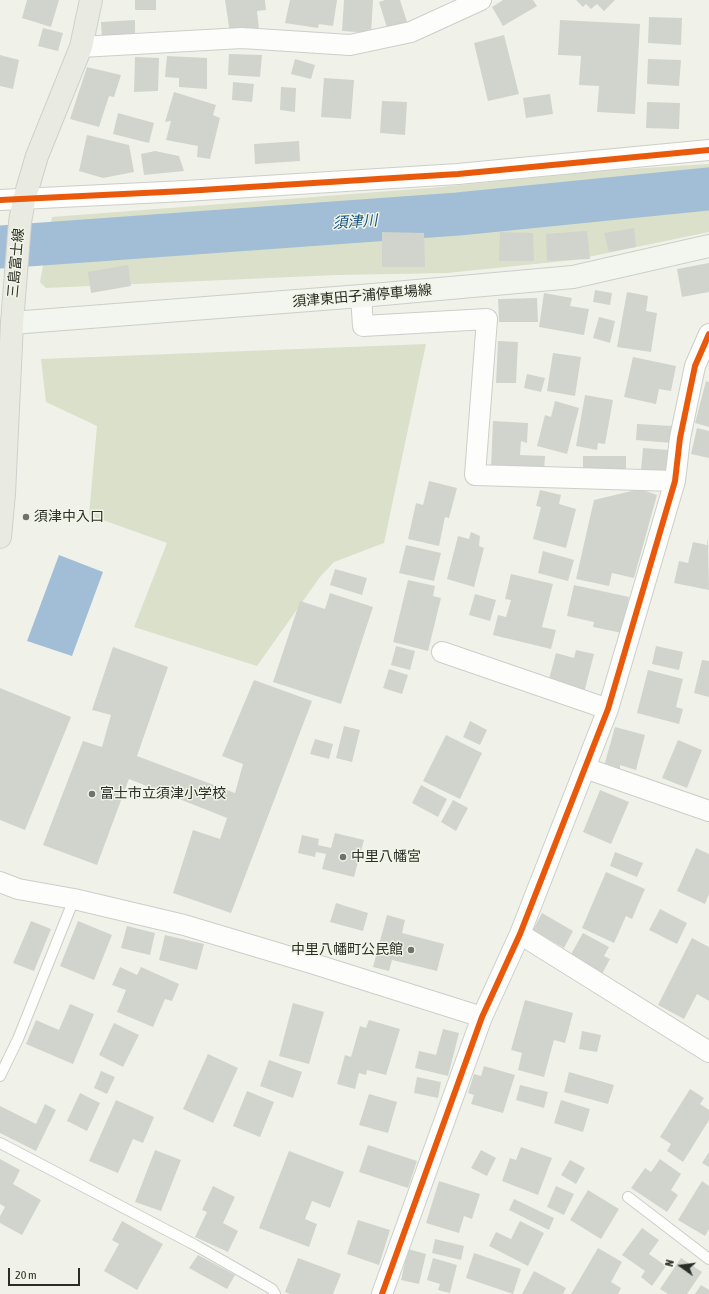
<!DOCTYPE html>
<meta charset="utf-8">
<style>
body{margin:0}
#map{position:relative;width:709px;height:1294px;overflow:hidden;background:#f0f2ea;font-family:"Asap Condensed",sans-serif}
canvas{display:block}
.north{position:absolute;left:661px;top:1246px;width:40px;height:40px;-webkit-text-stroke:3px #f1f5e7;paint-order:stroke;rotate:284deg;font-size:11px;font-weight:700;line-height:16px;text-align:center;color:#2a2c26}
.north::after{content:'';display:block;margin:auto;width:14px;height:18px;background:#2a2c26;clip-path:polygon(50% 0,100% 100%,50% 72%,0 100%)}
.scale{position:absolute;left:8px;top:1268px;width:72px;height:18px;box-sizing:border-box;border:2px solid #2a2c26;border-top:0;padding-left:5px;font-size:12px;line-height:14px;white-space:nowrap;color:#2a2c26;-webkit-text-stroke:3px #f1f5e7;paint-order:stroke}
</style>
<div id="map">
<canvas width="709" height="1294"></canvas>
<div class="north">N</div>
<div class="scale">20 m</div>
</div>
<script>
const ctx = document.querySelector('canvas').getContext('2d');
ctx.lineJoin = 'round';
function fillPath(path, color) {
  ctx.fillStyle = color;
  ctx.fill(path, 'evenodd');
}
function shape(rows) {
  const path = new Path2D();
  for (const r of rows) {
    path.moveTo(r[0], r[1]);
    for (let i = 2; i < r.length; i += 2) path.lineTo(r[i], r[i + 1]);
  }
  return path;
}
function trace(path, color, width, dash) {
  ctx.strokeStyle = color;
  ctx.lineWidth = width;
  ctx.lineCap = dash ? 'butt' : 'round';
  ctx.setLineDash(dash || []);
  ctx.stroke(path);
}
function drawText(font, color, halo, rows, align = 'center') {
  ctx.font = font + ' "Asap Condensed","Noto Sans JP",sans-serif';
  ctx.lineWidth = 3;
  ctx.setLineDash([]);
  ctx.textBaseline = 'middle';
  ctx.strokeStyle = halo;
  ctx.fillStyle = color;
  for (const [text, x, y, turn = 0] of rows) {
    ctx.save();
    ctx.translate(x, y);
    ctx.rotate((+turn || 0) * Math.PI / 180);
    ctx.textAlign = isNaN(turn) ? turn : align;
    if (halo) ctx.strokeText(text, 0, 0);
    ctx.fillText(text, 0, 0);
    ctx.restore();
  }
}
fillPath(shape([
 [709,164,709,232,574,260,447,273,336,275,46,288,40,282,52,217,430,188,612,170],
 [426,344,384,543,334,562,320,577,257,666,134,627,167,543,89,515,97,426,46,402,41,359]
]), '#dae0c9');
fillPath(shape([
 [59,555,103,572,72,656,27,641]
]), '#a2bed6');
trace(shape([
 [0,247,458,214,709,189]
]), '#a2bed6', 43);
fillPath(shape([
 [27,0,59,0,51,27,22,18],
 [135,0,156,0,156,10,135,10],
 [225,0,265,0,266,10,257,11,259,29,230,33],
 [290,0,337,0,333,26,319,24,318,28,285,23],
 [344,0,373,0,371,33,342,31],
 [385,0,400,0,408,25,388,31,379,2],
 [503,0,533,0,537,6,503,26,492,7],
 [576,0,615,0,604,11,597,4,591,9,586,4,583,7],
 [649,17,682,18,681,45,648,43],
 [135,20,135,36,102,38,101,22],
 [560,20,640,24,635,114,597,112,599,86,579,85,581,56,558,55],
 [43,28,63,33,58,51,38,46],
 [504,35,519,94,488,101,474,43],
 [229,54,262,55,260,77,228,75],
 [0,55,19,60,13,89,0,86],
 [167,56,207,58,207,89,179,87,179,78,165,77],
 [135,57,159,58,158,91,134,92],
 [295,59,315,65,311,79,291,74],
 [648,59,681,60,679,86,647,84],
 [87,67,121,75,114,97,109,96,99,127,70,119],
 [324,78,354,80,351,119,321,117],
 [233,82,254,84,252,102,232,100],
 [281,87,296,88,295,112,280,110],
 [174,92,216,105,213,115,220,118,210,159,197,157,198,146,166,140,171,121,165,122],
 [550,94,553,114,526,118,523,98],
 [382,101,407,102,405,135,380,133],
 [647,102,680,103,679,129,646,128],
 [118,113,154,123,149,143,113,134],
 [87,135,129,145,134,172,103,178,79,171],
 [299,141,300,161,255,164,254,144],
 [155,151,179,156,184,171,144,175,141,154],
 [634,228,636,247,609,252,604,233],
 [587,231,590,259,547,261,546,234],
 [382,232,424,233,425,267,382,267],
 [500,232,533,233,534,261,499,261],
 [709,263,709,292,682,297,677,269],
 [128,265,131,286,91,293,88,272],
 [595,290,612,293,610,305,593,302],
 [627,292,648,296,646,311,657,313,651,352,617,347],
 [544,293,572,298,570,306,589,309,584,335,539,327],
 [537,298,538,322,499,322,498,299],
 [599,317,615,321,610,343,593,338],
 [498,341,518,342,516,383,496,383],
 [553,353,581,357,575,396,547,391],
 [633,357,676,366,671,391,659,389,656,404,624,397],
 [527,374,545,378,541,392,524,388],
 [706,381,709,382,709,427,695,423],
 [585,395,613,400,605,444,598,443,597,450,576,446],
 [555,401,579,408,567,454,537,446,545,415,551,417],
 [493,421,528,423,527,443,521,441,520,455,545,456,544,471,491,468],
 [637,424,673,426,672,443,636,440],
 [697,428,709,431,709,458,691,454],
 [643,448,669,450,667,473,641,470],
 [583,456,626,456,626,470,583,470],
 [429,481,457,488,449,518,445,517,439,546,408,539,416,503,423,505],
 [640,489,657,495,634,578,612,573,609,586,576,579,594,500],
 [540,490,561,495,559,504,576,509,566,548,533,539,541,507,536,506],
 [471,532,480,536,479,546,484,548,474,587,447,579,458,536,469,539],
 [708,537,709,590,674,583,679,561,688,563,693,542,707,545],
 [406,545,441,553,434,581,399,573],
 [543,551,574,560,568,581,538,573],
 [335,569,367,578,362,595,330,585],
 [511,574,553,584,542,627,556,630,551,649,493,635,498,615,506,617,511,600,505,599],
 [408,580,435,586,433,596,441,598,428,651,393,642],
 [574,585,629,597,622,633,593,627,594,622,567,616],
 [330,593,373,607,341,704,273,682,300,601,325,609],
 [475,594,496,600,490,621,469,615],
 [396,646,415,651,410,670,391,665],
 [656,646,683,652,679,670,652,664],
 [113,647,168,667,137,756,235,793,243,764,222,756,254,680,312,701,231,913,173,893,193,830,220,839,227,818,129,779,97,865,43,845,83,741,102,747,111,715,92,710],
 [576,650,594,654,584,693,548,683,556,653,574,658],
 [702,660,709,661,709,697,694,693],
 [389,669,408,675,402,694,383,688],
 [648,670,683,679,676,707,683,709,679,724,637,713],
 [0,688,71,717,25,830,0,820],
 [470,721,487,730,480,745,463,737],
 [344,726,360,730,352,762,336,758],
 [615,727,645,735,636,770,620,765,620,770,604,766],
 [446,735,482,753,460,799,423,781],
 [315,739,333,744,329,759,310,754],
 [678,740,702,750,687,788,662,778],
 [421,785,447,799,438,817,412,803],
 [600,790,629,802,611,844,583,832],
 [453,800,468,808,456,831,441,822],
 [335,833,364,840,354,877,322,869,326,854,316,852,315,857,298,853,302,835,319,839,318,845,331,848],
 [696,848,709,854,709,894,705,904,677,891],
 [615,852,643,863,637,877,610,866],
 [606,872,645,889,632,919,626,916,614,943,582,928],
 [336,903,368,913,363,931,330,922],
 [660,909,687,923,677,944,649,930],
 [542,913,573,931,564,948,533,930],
 [387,915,405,920,402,933,444,944,437,971,392,960,389,971,373,967],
 [31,921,51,929,34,971,13,963],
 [78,921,112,935,94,980,60,966],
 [127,926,155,933,150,955,121,948],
 [583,933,609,947,604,956,610,959,602,974,570,956],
 [165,935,204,944,197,970,159,960],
 [692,938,709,947,709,1001,697,994,684,1019,658,1005],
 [120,967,137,975,141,967,179,984,172,1001,165,999,153,1027,117,1012,126,990,112,985],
 [525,1000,573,1013,565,1043,554,1040,544,1077,518,1070,522,1053,511,1050],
 [293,1003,324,1012,309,1064,279,1056],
 [70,1004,94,1014,73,1064,26,1044,36,1020,59,1030],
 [369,1020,400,1029,386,1075,367,1070,366,1075,359,1073,355,1089,337,1084,345,1055,351,1057,360,1026,366,1028],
 [114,1023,139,1035,123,1067,99,1055],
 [443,1029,459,1033,448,1076,415,1068,419,1051,436,1055],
 [582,1031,601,1035,597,1052,579,1049],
 [208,1054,238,1068,213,1123,183,1109],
 [269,1060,302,1072,293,1098,260,1086],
 [484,1066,515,1075,503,1113,471,1104,474,1095,468,1093,474,1074,481,1076],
 [101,1071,115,1077,107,1094,94,1088],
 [569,1072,614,1085,608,1104,564,1092],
 [417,1077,441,1082,438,1098,414,1093],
 [520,1085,548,1092,544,1108,516,1100],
 [690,1089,704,1098,700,1104,709,1110,709,1120,683,1162,667,1151,671,1144,660,1137],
 [247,1091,274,1102,260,1137,233,1126],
 [80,1093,100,1103,87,1131,67,1121],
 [369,1094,397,1102,388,1133,359,1125],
 [116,1100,154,1117,143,1143,133,1139,118,1173,89,1161],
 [561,1100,590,1109,583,1132,554,1123],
 [45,1104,56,1110,36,1151,0,1133,0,1106,36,1124],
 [368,1145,417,1161,408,1188,359,1172],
 [521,1147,552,1158,538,1195,502,1181,510,1158,516,1160],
 [155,1150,181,1160,161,1211,135,1202],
 [481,1150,496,1158,487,1176,471,1168],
 [289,1151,344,1172,330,1208,312,1201,305,1219,317,1224,309,1247,259,1228],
 [709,1152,709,1167,702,1163],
 [0,1159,20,1170,13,1184,41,1200,22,1235,0,1223,0,1216,5,1207,0,1204],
 [660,1159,681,1174,671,1190,678,1195,667,1212,631,1188,645,1168,651,1172],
 [570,1160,585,1168,576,1184,561,1175],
 [439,1181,480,1194,472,1219,464,1216,459,1233,426,1223],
 [702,1181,709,1186,709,1229,705,1236,678,1220],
 [213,1186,235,1197,223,1223,238,1231,228,1252,195,1237,207,1212,202,1210],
 [556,1186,574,1194,564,1215,547,1207],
 [588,1190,619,1209,601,1239,570,1220],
 [514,1199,554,1218,549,1230,509,1210],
 [358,1220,390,1230,379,1265,347,1254],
 [122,1221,163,1244,137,1290,104,1271,119,1244,112,1240],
 [520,1221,544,1233,528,1266,489,1246,496,1232,511,1239],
 [642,1228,659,1240,649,1254,666,1266,652,1286,641,1277,645,1271,622,1255],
 [435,1239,464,1246,461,1260,432,1253],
 [598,1248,622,1262,611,1282,621,1288,618,1294,571,1294],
 [408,1249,426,1254,419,1284,401,1280],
 [474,1253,521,1269,513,1294,466,1278],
 [198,1255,235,1275,227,1289,189,1268],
 [298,1258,341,1274,333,1294,290,1294,285,1292],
 [433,1258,457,1265,450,1293,438,1290,440,1284,427,1280],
 [681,1258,702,1272,687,1294,668,1294,660,1289],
 [534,1271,566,1288,563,1294,522,1294],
 [701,1285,709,1290,709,1294,695,1294]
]), '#d1d3cd');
const service = shape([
 [0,1076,18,1039,74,899],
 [0,1143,195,1245,272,1289,275,1294],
 [628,1197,709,1259]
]);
const minor = shape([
 [81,47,242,38,350,45,411,32,481,0],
 [0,200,185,191,458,174,709,150],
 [361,296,363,326,487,319,475,475,675,481],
 [442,652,608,709],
 [585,768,709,811],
 [0,882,18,889,74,899,184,925,311,963,482,1017],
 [520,934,709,1052],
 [382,1294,482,1017,520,934,608,709,675,481,680,438,695,366,709,334]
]);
const secondary = shape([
 [12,323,361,296,573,277,709,246]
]);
const primary = shape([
 [0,537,4,494,12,323,20,222,24,200,37,156,81,47,91,0]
]);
trace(service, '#cccec8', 12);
trace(minor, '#cccec8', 22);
trace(secondary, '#cccec8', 24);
trace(primary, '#cfd0cc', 24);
trace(service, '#fdfdfc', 10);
trace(minor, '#fdfdfc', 20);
trace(secondary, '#f3f5ef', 22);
trace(primary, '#e9ebe2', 22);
trace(shape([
 [0,200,185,191,458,174,709,150],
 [382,1294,482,1017,520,934,608,709,675,481,680,438,695,366,709,334]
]), '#e8590c', 6);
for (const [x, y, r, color] of [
 [26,517,4,"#6f716b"],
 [92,794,4,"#6f716b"],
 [343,857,4,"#6f716b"],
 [411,950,4,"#6f716b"]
]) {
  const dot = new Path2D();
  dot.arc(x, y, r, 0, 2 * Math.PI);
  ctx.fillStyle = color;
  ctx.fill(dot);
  trace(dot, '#f1f5e7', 1.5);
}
drawText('14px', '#2a2c26', '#f1f5e7', [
 ["三島富士線",16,263,-85],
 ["須津東田子浦停車場線",362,296,-5]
]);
drawText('14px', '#2a2c26', '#f1f5e7', [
 ["須津中入口",34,517],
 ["富士市立須津小学校",100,794],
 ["中里八幡宮",351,857],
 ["中里八幡町公民館",403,950,"right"]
], 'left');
drawText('italic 15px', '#155282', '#f1f5e7', [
 ["須津川",355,222,-4]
]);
</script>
